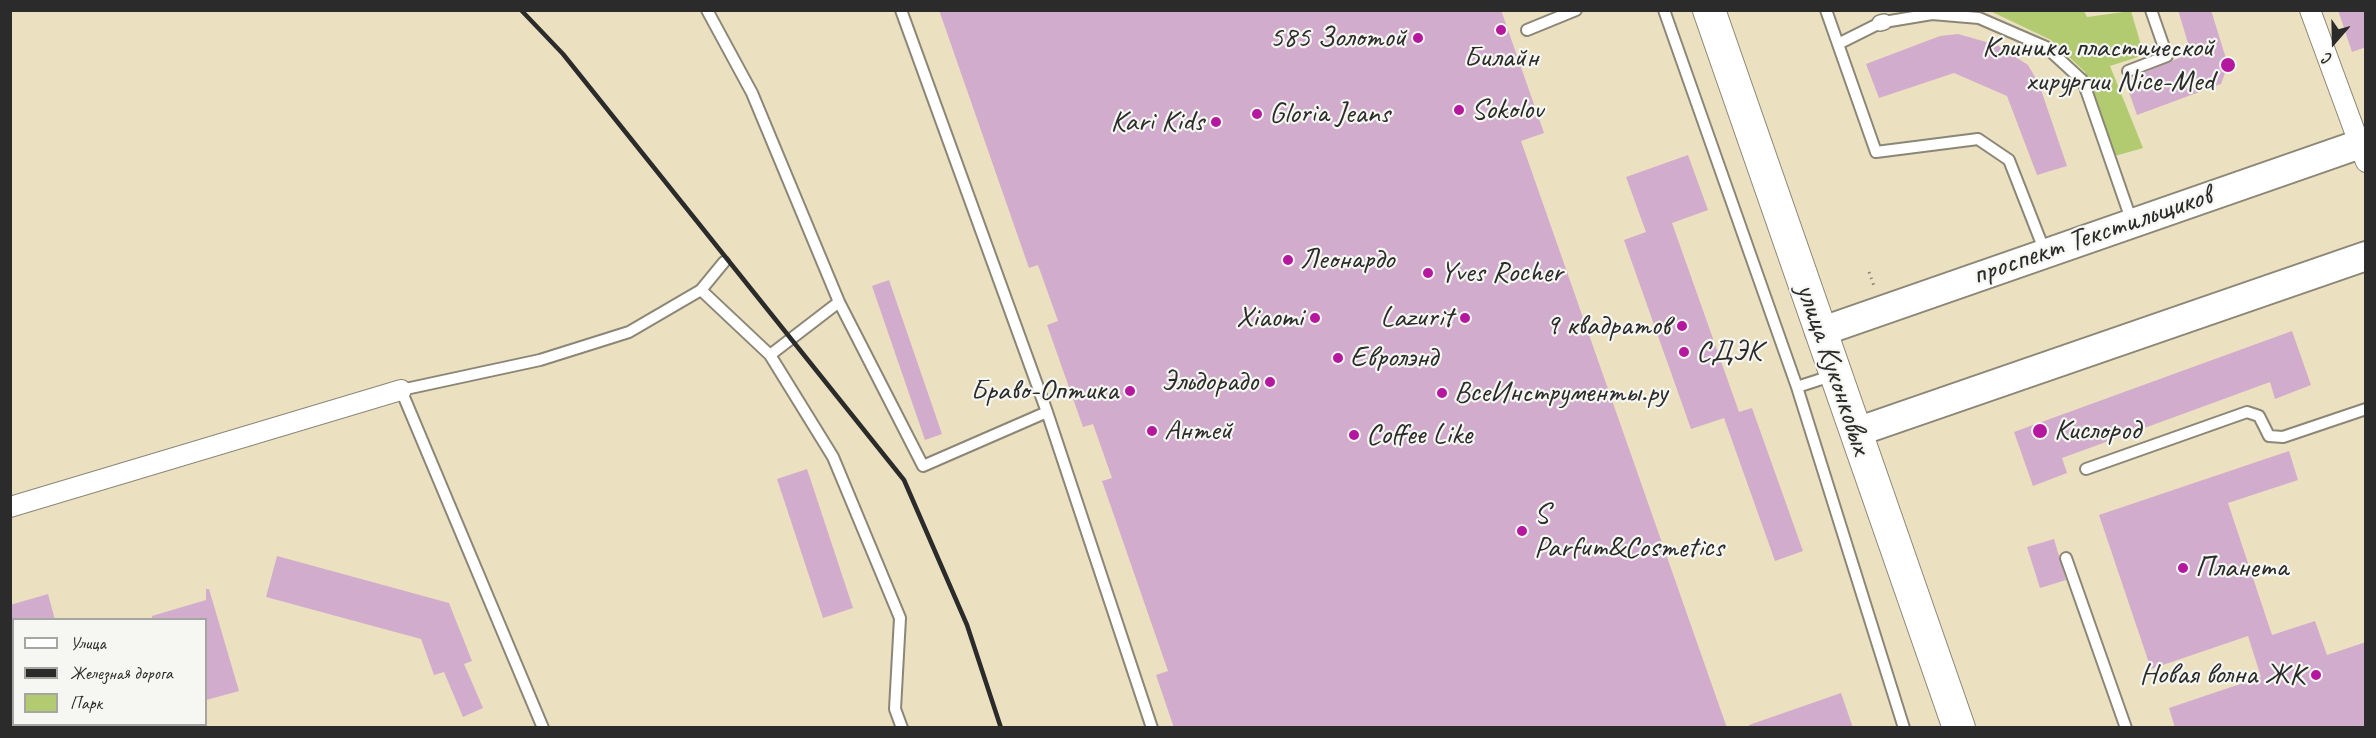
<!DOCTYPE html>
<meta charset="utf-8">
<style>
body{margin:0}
#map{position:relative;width:2376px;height:738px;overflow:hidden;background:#ebe1c0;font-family:Caveat,sans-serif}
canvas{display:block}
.frame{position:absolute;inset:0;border:12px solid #2b2b2b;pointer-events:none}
.legend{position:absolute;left:12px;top:618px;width:195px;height:108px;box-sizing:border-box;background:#f6f6f2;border:2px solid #a5a5a2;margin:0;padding:8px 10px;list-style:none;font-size:18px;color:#2b2b2b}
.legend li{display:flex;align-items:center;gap:12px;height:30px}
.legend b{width:30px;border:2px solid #a5a5a2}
.north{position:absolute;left:2304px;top:12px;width:60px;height:60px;-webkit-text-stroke:4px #f6f6f2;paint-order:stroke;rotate:200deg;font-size:16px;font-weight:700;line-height:24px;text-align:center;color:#2b2b2b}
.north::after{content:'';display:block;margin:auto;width:21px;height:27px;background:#2b2b2b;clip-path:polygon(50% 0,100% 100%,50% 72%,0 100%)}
</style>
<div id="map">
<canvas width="2376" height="738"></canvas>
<div class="frame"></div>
<ul class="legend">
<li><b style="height:8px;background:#fff"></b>Улица</li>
<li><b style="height:8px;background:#2b2b2b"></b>Железная дорога</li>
<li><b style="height:16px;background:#b2cb70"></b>Парк</li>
</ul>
<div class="north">С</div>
</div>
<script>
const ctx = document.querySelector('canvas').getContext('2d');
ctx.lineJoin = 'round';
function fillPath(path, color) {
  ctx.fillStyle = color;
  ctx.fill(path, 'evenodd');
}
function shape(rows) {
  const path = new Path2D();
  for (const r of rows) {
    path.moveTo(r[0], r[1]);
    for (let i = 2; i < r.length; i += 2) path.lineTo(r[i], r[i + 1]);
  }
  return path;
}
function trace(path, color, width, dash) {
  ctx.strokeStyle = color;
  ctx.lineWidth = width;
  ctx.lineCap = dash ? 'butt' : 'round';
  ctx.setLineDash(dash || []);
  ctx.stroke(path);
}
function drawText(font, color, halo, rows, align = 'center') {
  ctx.font = font + ' Caveat,sans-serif';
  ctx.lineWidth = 4.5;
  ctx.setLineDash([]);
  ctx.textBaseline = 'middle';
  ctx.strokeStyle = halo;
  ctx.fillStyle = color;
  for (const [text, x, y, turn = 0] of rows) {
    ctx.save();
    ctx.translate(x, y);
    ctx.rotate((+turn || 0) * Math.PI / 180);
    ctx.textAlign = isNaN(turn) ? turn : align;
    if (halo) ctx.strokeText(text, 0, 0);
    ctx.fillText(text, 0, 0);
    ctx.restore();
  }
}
fillPath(shape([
 [1990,11,2084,11,2087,17,2131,11,2144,55,2110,66,2143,148,2115,156,2085,72,2051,40]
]), '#b2cb70');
fillPath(shape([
 [939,10,1501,10,1544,133,1521,141,1727,728,1174,728,1156,675,1168,671,1102,481,1112,478,1093,424,1083,427,1047,325,1058,321,1038,265,1029,268],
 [2178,10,2211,10,2228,65,2221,84,2137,115,2124,78,2131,78,2191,53],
 [2338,10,2366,10,2366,47,2352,52],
 [1958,34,1997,45,2028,65,2039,84,2067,166,2037,175,2007,96,1954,73,1879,98,1866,64,1940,36],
 [1688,155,1708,210,1672,223,1739,412,1752,408,1803,551,1775,561,1724,418,1691,429,1624,240,1646,232,1626,177],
 [889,280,942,434,925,440,872,286],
 [2292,331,2311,385,2275,399,2270,382,2191,411,2062,458,2067,473,2033,486,2014,432],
 [2289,451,2298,480,2228,503,2272,635,2315,621,2327,655,2366,642,2366,728,2175,728,2169,708,2261,677,2248,636,2151,669,2099,515],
 [807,469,853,608,823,618,777,479],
 [2054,539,2066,580,2040,588,2027,547],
 [277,556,449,603,472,661,464,664,483,708,463,717,444,672,434,675,421,639,266,597],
 [206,589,209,589,239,691,206,700,206,620,152,620,152,616,206,600],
 [48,594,55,620,10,620,10,605],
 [1841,693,1853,728,1750,728,1749,725]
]), '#d2accc');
const service = shape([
 [707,10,752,93,839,302,923,466,1047,412,1152,728],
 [901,10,1047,412],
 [1664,10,1797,387],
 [1826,10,1876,152,1978,139,2009,160,2045,252],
 [1930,10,1932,14,1979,18,2046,47,2083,81,2132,222],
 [1884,22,1932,14],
 [1527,30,1576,10],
 [1838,44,1880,23],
 [2128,71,2167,56,2151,10],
 [701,290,770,355],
 [839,302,770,355,833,457,900,618,895,709,902,728],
 [1834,375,1797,387,1904,728],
 [2086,469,2247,412,2259,416,2269,436,2283,437,2366,409],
 [2066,558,2126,728],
 [543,728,401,390,540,360,629,332,701,290,724,262]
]);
const pedestrian = shape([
 [1880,23,1884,22]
]);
const minor = shape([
 [2310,10,2366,162],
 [10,507,401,390]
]);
const secondary = shape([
 [1820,332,2366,142],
 [1871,427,2366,256]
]);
const primary = shape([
 [1709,10,1959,728]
]);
trace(service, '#8b8676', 14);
trace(pedestrian, '#8b8676', 18);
trace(minor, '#8b8676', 22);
trace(secondary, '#8b8676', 32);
trace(primary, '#8b8676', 34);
trace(shape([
 [1869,272,1875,289]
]), '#8b8676', 3, [1.5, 4.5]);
trace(service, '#fff', 10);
trace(pedestrian, '#fff', 15);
trace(minor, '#fff', 20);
trace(secondary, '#fff', 28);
trace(primary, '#fff', 32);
trace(shape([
 [521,10,563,54,904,480,967,625,1001,728]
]), '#2b2b2b', 4.5);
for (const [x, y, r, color] of [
 [1501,30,6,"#b5179e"],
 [1418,38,6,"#b5179e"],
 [2228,65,8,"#b5179e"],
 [1459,110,6,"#b5179e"],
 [1257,114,6,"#b5179e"],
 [1216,122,6,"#b5179e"],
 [1288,260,6,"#b5179e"],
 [1428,273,6,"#b5179e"],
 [1315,318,6,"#b5179e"],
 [1465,318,6,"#b5179e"],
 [1682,326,6,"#b5179e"],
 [1684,352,6,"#b5179e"],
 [1338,358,6,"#b5179e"],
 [1270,382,6,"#b5179e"],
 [1130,391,6,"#b5179e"],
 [1442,393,6,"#b5179e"],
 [1152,431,6,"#b5179e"],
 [2040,431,8,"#b5179e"],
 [1354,435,6,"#b5179e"],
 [1522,531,6,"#b5179e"],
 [2183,568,6,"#b5179e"],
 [2316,675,6,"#b5179e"]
]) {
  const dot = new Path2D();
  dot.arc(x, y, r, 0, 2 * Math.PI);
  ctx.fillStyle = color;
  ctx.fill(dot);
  trace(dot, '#f6f6f2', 2);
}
drawText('30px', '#2b2b2b', '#f6f6f2', [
 ["585 Золотой",1406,38,"right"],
 ["Клиника пластической",2214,48,"right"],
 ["хирургии Nice-Med",2214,82,"right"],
 ["Билайн",1501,58,"center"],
 ["Sokolov",1471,110],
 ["Gloria Jeans",1269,114],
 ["Kari Kids",1204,122,"right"],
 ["Леонардо",1300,260],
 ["Yves Rocher",1440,273],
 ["Xiaomi",1303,318,"right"],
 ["Lazurit",1453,318,"right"],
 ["9 квадратов",1670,326,"right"],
 ["СДЭК",1696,352],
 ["Евролэнд",1350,358],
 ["Эльдорадо",1258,382,"right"],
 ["Браво-Оптика",1118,391,"right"],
 ["ВсеИнструменты.ру",1454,393],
 ["Антей",1164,431],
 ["Кислород",2054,431],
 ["Coffee Like",1366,435],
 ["S",1534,514],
 ["Parfum&Cosmetics",1534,548],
 ["Планета",2195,568],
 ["Новая волна ЖК",2304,675,"right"]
], 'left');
drawText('30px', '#2b2b2b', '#f6f6f2', [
 ["проспект Текстильщиков",2092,236,-19],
 ["улица Куконковых",1833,369,71]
]);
</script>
